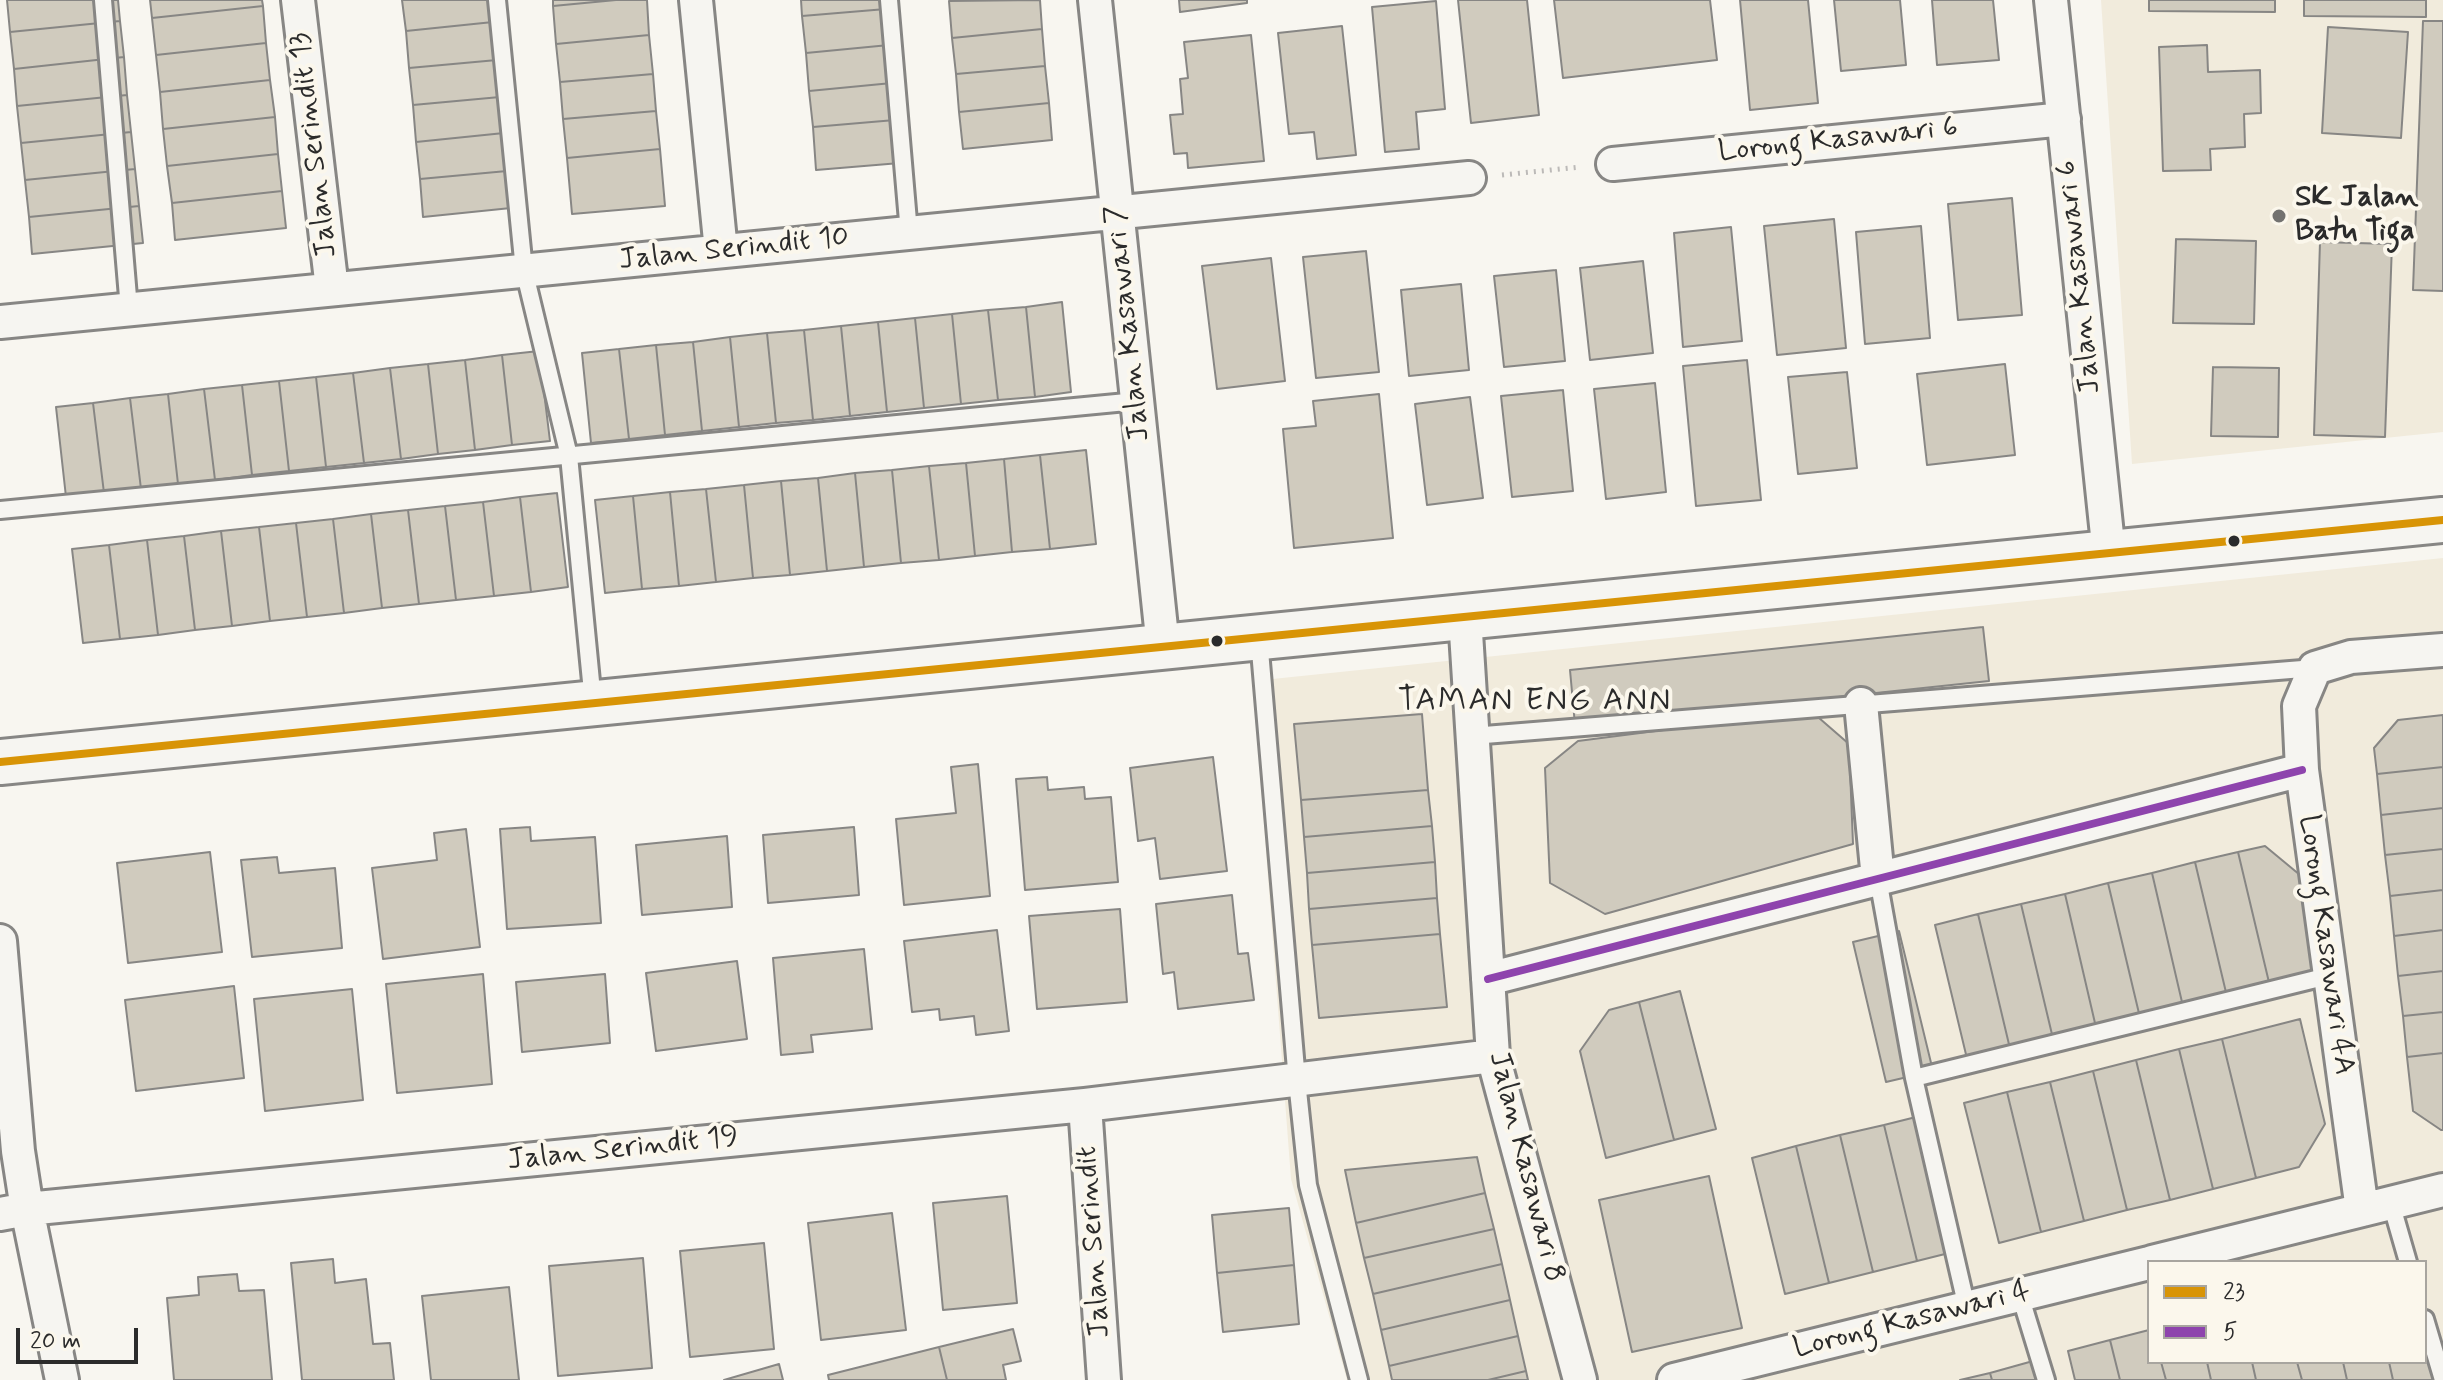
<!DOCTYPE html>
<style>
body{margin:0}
#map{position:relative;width:2443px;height:1380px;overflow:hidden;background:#f8f6f0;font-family:Mynerve,sans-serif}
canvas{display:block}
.legend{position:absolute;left:2147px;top:1260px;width:280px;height:104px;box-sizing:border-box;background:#fbf7ec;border:2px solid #a8a59f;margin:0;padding:10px 14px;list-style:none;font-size:24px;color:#2b2b2b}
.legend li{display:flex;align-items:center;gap:16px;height:40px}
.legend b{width:40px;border:2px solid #a8a59f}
.scale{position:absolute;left:16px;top:1328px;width:122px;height:36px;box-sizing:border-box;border:4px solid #2b2b2b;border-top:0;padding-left:10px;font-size:24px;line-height:28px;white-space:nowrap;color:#2b2b2b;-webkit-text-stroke:6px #fbf7ec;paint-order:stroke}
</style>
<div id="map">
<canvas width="2443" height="1380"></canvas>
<ul class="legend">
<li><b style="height:10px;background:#d89406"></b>23</li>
<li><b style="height:10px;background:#8e44ad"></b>5</li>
</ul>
<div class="scale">20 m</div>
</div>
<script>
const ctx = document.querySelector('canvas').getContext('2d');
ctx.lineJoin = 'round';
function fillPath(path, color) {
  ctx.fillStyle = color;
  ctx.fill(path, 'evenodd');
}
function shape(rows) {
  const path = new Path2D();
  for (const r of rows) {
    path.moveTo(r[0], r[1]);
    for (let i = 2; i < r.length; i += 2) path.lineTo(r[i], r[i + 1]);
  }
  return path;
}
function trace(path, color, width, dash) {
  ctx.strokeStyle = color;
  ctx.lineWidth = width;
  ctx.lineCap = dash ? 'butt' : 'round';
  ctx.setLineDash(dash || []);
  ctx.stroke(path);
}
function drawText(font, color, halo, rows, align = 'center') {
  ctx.font = font + ' Mynerve,sans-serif';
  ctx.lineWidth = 8;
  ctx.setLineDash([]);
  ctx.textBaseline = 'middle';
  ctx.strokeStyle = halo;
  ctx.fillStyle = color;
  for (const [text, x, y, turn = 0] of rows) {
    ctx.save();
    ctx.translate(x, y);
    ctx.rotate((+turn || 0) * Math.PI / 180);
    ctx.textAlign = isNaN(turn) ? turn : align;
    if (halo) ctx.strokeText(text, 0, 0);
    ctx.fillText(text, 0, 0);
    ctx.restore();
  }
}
fillPath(shape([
 [2101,0,2443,0,2443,432,2132,464],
 [2443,558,2443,1380,1347,1380,1291,1179,1253,681],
 [2149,1262,2425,1262,2425,1362,2149,1362]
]), '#f1ebdc');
const building = shape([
 [7,0,118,0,120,21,10,32,7,0],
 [150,0,262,0,263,6,152,18,150,0],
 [402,0,491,0,493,22,406,31,402,0],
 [553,0,616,0,553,6,553,0],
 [616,0,647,0,649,35,556,44,553,6,616,0],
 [801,0,885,0,886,9,802,16,801,0],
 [1040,0,1042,29,952,38,949,1,1040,0],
 [1179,0,1247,0,1247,3,1180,12,1179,0],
 [1458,0,1527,0,1539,115,1471,123,1458,0],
 [1554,0,1710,0,1717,60,1563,78,1554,0],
 [1740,0,1808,0,1818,103,1750,110,1740,0],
 [1834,0,1900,0,1906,65,1841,71,1834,0],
 [1932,0,1993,0,1999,60,1937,65,1932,0],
 [2149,0,2275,0,2275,12,2149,11,2149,0],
 [2304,0,2426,0,2426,17,2304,16,2304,0],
 [1436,1,1445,109,1416,112,1419,149,1385,152,1372,7,1436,1],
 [263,6,266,43,156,55,152,18,263,6],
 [886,9,889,45,806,53,802,16,886,9],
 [120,21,124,57,14,69,10,32,120,21],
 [2423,21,2443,21,2443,291,2413,290,2423,21],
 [493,22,497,60,409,68,406,31,493,22],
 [1342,26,1356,155,1317,159,1314,132,1289,134,1278,33,1342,26],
 [2328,27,2408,32,2401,138,2322,133,2328,27],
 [1042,29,1045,66,956,74,952,38,1042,29],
 [649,35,653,74,560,82,556,44,649,35],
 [1251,35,1264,161,1188,168,1187,153,1174,154,1170,115,1183,114,1180,79,1188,78,1184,42,1251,35],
 [266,43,270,80,160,92,156,55,266,43],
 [889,45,892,83,809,91,806,53,889,45],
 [2207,45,2208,72,2260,70,2261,113,2244,114,2245,147,2210,149,2211,170,2163,171,2159,47,2207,45],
 [124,57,127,95,17,106,14,69,124,57],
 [497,60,500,97,413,105,409,68,497,60],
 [1045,66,1049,103,959,112,956,74,1045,66],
 [653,74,656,111,563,119,560,82,653,74],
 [270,80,275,117,163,129,160,92,270,80],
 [892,83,895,120,813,127,809,91,892,83],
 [127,95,131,132,21,143,17,106,127,95],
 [500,97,504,133,416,142,413,105,500,97],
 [1049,103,1052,140,963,149,959,112,1049,103],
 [656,111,660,149,567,158,563,119,656,111],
 [275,117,278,154,167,166,163,129,275,117],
 [895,120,900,163,816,170,813,127,895,120],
 [131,132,135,169,25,180,21,143,131,132],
 [504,133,507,171,420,179,416,142,504,133],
 [660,149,665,206,572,214,567,158,660,149],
 [278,154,282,191,172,203,167,166,278,154],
 [135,169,139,206,29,217,25,180,135,169],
 [507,171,511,208,423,217,420,179,507,171],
 [282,191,286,228,175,240,172,203,282,191],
 [2012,198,2022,315,1958,320,1948,204,2012,198],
 [139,206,143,243,32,254,29,217,139,206],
 [1834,219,1846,348,1777,355,1764,226,1834,219],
 [1921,226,1930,338,1865,344,1856,232,1921,226],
 [1731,227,1742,341,1683,347,1674,233,1731,227],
 [2176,239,2256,241,2254,324,2173,323,2176,239],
 [2320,242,2392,244,2385,437,2314,435,2320,242],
 [1366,251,1379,372,1316,378,1303,257,1366,251],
 [1271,258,1285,381,1217,389,1202,266,1271,258],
 [1643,261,1653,353,1590,360,1580,268,1643,261],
 [1556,270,1565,361,1504,367,1494,276,1556,270],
 [1461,284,1469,370,1409,376,1401,290,1461,284],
 [1062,302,1071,392,1035,397,1026,307,1062,302],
 [1026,307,1035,397,998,400,988,310,1026,307],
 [988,310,998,400,961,404,952,314,988,310],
 [952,314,961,404,924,408,915,318,952,314],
 [915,318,924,408,887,412,878,322,915,318],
 [878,322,887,412,850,416,841,326,878,322],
 [841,326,850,416,813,420,804,330,841,326],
 [804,330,813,420,776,423,767,333,804,330],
 [767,333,776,423,739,427,730,337,767,333],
 [730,337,739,427,702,431,693,342,730,337],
 [693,342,702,431,665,435,656,345,693,342],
 [656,345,665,435,629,439,619,349,656,345],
 [619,349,629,439,591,443,582,353,619,349],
 [539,351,550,441,512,445,502,355,539,351],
 [502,355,512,445,475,450,465,360,502,355],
 [465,360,475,450,438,454,428,364,465,360],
 [1747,360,1761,500,1696,506,1683,366,1747,360],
 [428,364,438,454,401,459,390,368,428,364],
 [2005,364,2015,455,1927,465,1917,374,2005,364],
 [2213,367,2279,368,2278,437,2211,436,2213,367],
 [390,368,401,459,364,463,353,373,390,368],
 [1847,372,1857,468,1798,474,1788,377,1847,372],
 [353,373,364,463,326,467,316,377,353,373],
 [316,377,326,467,289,471,279,381,316,377],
 [279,381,289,471,252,475,242,385,279,381],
 [1655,383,1666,492,1606,499,1594,389,1655,383],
 [242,385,252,475,215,480,204,389,242,385],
 [204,389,215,480,178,484,168,394,204,389],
 [1563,390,1573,491,1512,497,1501,396,1563,390],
 [168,394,178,484,141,489,130,398,168,394],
 [1379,394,1393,538,1294,548,1283,429,1316,426,1313,401,1379,394],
 [1470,397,1483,498,1427,505,1415,404,1470,397],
 [130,398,141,489,104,493,93,403,130,398],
 [93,403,104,493,66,497,56,407,93,403],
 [1086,450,1096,544,1050,549,1040,455,1086,450],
 [1040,455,1050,549,1012,552,1004,459,1040,455],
 [1004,459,1012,552,975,556,966,463,1004,459],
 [966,463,975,556,939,560,929,466,966,463],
 [929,466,939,560,901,563,892,470,929,466],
 [892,470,901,563,864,567,855,473,892,470],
 [855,473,864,567,827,571,818,478,855,473],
 [818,478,827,571,790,575,781,481,818,478],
 [781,481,790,575,753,578,744,485,781,481],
 [744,485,753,578,716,582,706,489,744,485],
 [706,489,716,582,679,586,670,492,706,489],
 [670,492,679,586,642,589,633,496,670,492],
 [557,493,568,587,531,592,520,497,557,493],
 [633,496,642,589,605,593,595,500,633,496],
 [520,497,531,592,494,596,483,502,520,497],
 [483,502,494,596,456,600,445,506,483,502],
 [445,506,456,600,419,604,408,510,445,506],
 [408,510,419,604,382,608,371,514,408,510],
 [371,514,382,608,344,613,333,519,371,514],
 [333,519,344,613,307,617,296,523,333,519],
 [296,523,307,617,270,621,259,527,296,523],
 [259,527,270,621,232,626,221,531,259,527],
 [221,531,232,626,195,630,184,536,221,531],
 [184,536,195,630,158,635,147,540,184,536],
 [147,540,158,635,120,639,109,545,147,540],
 [109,545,120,639,83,643,72,549,109,545],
 [1983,627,1989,681,1575,725,1570,670,1983,627],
 [1811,711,1849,744,1853,844,1605,914,1550,883,1545,768,1578,741,1811,711],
 [1422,714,1428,790,1301,800,1294,724,1422,714],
 [2443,715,2443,767,2377,774,2374,748,2398,720,2443,715],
 [1213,757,1227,871,1160,879,1155,838,1138,841,1130,768,1213,757],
 [978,764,990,896,904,905,896,819,956,813,951,767,978,764],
 [2443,767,2443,808,2381,815,2377,774,2443,767],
 [1047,777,1048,790,1084,787,1085,799,1111,797,1118,882,1025,890,1016,779,1047,777],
 [1428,790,1432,826,1304,837,1301,800,1428,790],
 [2443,808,2443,849,2385,855,2381,815,2443,808],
 [1432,826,1435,862,1307,873,1304,837,1432,826],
 [530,827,531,841,595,837,601,923,507,929,500,829,530,827],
 [854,827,859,895,768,903,763,835,854,827],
 [466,829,480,947,383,959,372,868,437,860,434,833,466,829],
 [727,836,732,907,642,915,636,845,727,836],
 [2265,846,2300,875,2315,984,2272,995,2238,852,2265,846],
 [2443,849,2443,890,2390,896,2385,855,2443,849],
 [210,852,222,952,128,963,117,863,210,852],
 [2238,852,2272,995,2229,1005,2195,862,2238,852],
 [277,857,279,873,335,868,342,948,252,957,241,860,277,857],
 [1435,862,1437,898,1309,909,1307,873,1435,862],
 [2195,862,2229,1005,2185,1015,2152,873,2195,862],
 [2152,873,2185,1015,2142,1026,2108,883,2152,873],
 [2108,883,2142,1026,2098,1036,2065,894,2108,883],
 [2443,890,2443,930,2394,936,2390,896,2443,890],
 [2065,894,2098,1036,2055,1047,2021,904,2065,894],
 [1232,895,1238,954,1248,953,1254,1000,1178,1009,1174,972,1163,974,1156,904,1232,895],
 [1437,898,1440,934,1312,945,1309,909,1437,898],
 [2021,904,2055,1047,2012,1057,1978,914,2021,904],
 [1120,909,1127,1002,1037,1009,1029,916,1120,909],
 [1978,914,2012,1057,1969,1067,1935,925,1978,914],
 [997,930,1009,1031,976,1035,974,1016,940,1020,939,1009,912,1012,904,941,997,930],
 [2443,930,2443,971,2398,976,2394,936,2443,930],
 [1899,931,1933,1071,1886,1082,1853,942,1899,931],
 [1440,934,1447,1007,1319,1018,1312,945,1440,934],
 [864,949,872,1029,811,1035,813,1052,781,1055,773,958,864,949],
 [737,961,747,1039,656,1051,646,973,737,961],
 [2443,971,2443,1012,2403,1016,2398,976,2443,971],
 [483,974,492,1084,397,1093,386,984,483,974],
 [605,974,610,1043,522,1052,516,982,605,974],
 [234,986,244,1078,136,1091,125,1000,234,986],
 [352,989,363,1100,265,1111,254,999,352,989],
 [1680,991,1716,1129,1674,1140,1639,1002,1680,991],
 [1639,1002,1674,1140,1606,1158,1580,1051,1609,1010,1639,1002],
 [2443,1012,2443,1053,2407,1057,2403,1016,2443,1012],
 [2300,1019,2325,1124,2299,1167,2256,1178,2222,1039,2300,1019],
 [2222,1039,2256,1178,2213,1189,2179,1049,2222,1039],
 [2179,1049,2213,1189,2170,1200,2136,1060,2179,1049],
 [2443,1053,2443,1130,2441,1130,2413,1111,2407,1057,2443,1053],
 [2136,1060,2170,1200,2127,1210,2093,1071,2136,1060],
 [2093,1071,2127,1210,2084,1221,2050,1082,2093,1071],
 [2050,1082,2084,1221,2041,1232,2007,1092,2050,1082],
 [2007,1092,2041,1232,1999,1243,1964,1103,2007,1092],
 [1928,1114,1961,1250,1917,1261,1884,1125,1928,1114],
 [1884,1125,1917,1261,1873,1272,1840,1135,1884,1125],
 [1840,1135,1873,1272,1829,1283,1796,1146,1840,1135],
 [1796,1146,1829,1283,1785,1294,1752,1158,1796,1146],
 [1477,1157,1485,1193,1356,1223,1345,1170,1477,1157],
 [1709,1176,1742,1328,1632,1352,1599,1200,1709,1176],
 [1485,1193,1494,1229,1364,1258,1356,1223,1485,1193],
 [1007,1196,1017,1303,943,1310,933,1203,1007,1196],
 [1289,1208,1294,1265,1217,1273,1212,1215,1289,1208],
 [892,1213,906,1330,821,1340,808,1223,892,1213],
 [1494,1229,1502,1264,1373,1294,1364,1258,1494,1229],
 [764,1243,774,1349,690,1357,680,1251,764,1243],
 [643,1258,652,1368,558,1376,549,1266,643,1258],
 [333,1259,335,1283,366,1279,373,1344,390,1343,394,1380,302,1380,291,1263,333,1259],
 [1502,1264,1510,1300,1381,1330,1373,1294,1502,1264],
 [1294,1265,1299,1324,1223,1332,1217,1273,1294,1265],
 [237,1274,239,1291,264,1290,272,1380,174,1380,167,1298,199,1295,198,1277,237,1274],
 [509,1287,519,1380,431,1380,422,1296,509,1287],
 [1510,1300,1518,1336,1389,1366,1381,1330,1510,1300],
 [2425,1327,2438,1380,2393,1380,2389,1362,2425,1362,2425,1327],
 [1013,1329,1021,1361,1003,1365,1006,1380,947,1380,939,1347,1013,1329],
 [2149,1330,2149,1362,2161,1362,2166,1380,2120,1380,2110,1340,2149,1330],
 [1518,1336,1526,1371,1488,1380,1392,1380,1389,1366,1518,1336],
 [2110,1340,2120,1380,2075,1380,2068,1351,2110,1340],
 [939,1347,947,1380,829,1380,828,1375,939,1347],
 [2033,1361,2037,1380,1992,1380,1990,1373,2033,1361],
 [2161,1362,2207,1362,2211,1380,2166,1380,2161,1362],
 [2207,1362,2252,1362,2256,1380,2211,1380,2207,1362],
 [2252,1362,2297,1362,2302,1380,2256,1380,2252,1362],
 [2297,1362,2343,1362,2347,1380,2302,1380,2297,1362],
 [2343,1362,2389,1362,2393,1380,2347,1380,2343,1362],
 [779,1364,783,1380,724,1380,779,1364],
 [1526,1371,1528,1380,1488,1380,1526,1371],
 [1990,1373,1992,1380,1960,1380,1990,1373]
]);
fillPath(building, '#d0cbbe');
trace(building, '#878684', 2);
const lane = shape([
 [103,0,129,309],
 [497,0,524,270,569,456,593,702],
 [889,0,909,233],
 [0,510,1137,401],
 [1259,639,1297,1081,1308,1185,1359,1380],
 [1472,736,2315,668],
 [1878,879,1914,1078,1967,1308],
 [1914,1078,2328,976],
 [2391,1203,2408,1262],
 [2020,1295,2046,1380],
 [2425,1319,2443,1380]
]);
const street = shape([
 [298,0,332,289],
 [696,0,721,251],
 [1095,0,1163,647],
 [2051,0,2109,554],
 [1613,164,2064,119],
 [0,322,1469,178],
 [1465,617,1493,1056,1580,1380],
 [1861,704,1878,879],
 [0,941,18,1151,27,1209,62,1380],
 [1488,979,2302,770],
 [1085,1105,1104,1380],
 [2362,1210,2302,770,2299,706,2315,668,2351,657,2443,650],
 [0,1214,27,1209,1085,1105,1493,1056],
 [2152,1262,2443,1190],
 [1674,1380,2149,1263]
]);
const secondary = shape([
 [0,762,2443,520]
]);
trace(lane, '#878684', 22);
trace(street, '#878684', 38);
trace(secondary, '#878684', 50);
trace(shape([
 [1502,175,1580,167]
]), '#bcbab8', 5, [2, 6]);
trace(lane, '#f6f5f1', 16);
trace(street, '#f6f5f1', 32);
trace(secondary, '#f6f5f1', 44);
trace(shape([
 [0,762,2443,520]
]), '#d89406', 8);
trace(shape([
 [1488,979,2302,770]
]), '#8e44ad', 8);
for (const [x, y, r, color] of [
 [2279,216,8,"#737270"],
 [2234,541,7,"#2b2b2b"],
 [1217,641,7,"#2b2b2b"]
]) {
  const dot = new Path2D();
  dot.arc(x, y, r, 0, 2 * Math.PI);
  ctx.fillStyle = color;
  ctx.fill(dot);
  trace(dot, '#fbf7ec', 3);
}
drawText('30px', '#2b2b2b', '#fbf7ec', [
 ["Lorong Kasawari 6",1838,141,-6],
 ["Jalan Serindit 13",315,145,-97],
 ["Jalan Serindit 10",734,250,-6],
 ["Jalan Kasawari 6",2080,277,-96],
 ["Jalan Kasawari 7",1129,323,-96],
 ["Lorong Kasawari 4A",2325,945,82],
 ["Jalan Serindit 19",623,1150,-6],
 ["Jalan Kasawari 8",1525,1167,76],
 ["Jalan Serindit",1095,1242,-94],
 ["Lorong Kasawari 4",1912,1321,-14]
]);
drawText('bold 30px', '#2b2b2b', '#fbf7ec', [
 ["SK Jalan",2295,199],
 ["Batu Tiga",2295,233]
], 'left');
ctx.letterSpacing = '2px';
drawText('32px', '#2b2b2b', '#fbf7ec', [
 ["TAMAN ENG ANN",1535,702]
]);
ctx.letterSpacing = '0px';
</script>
